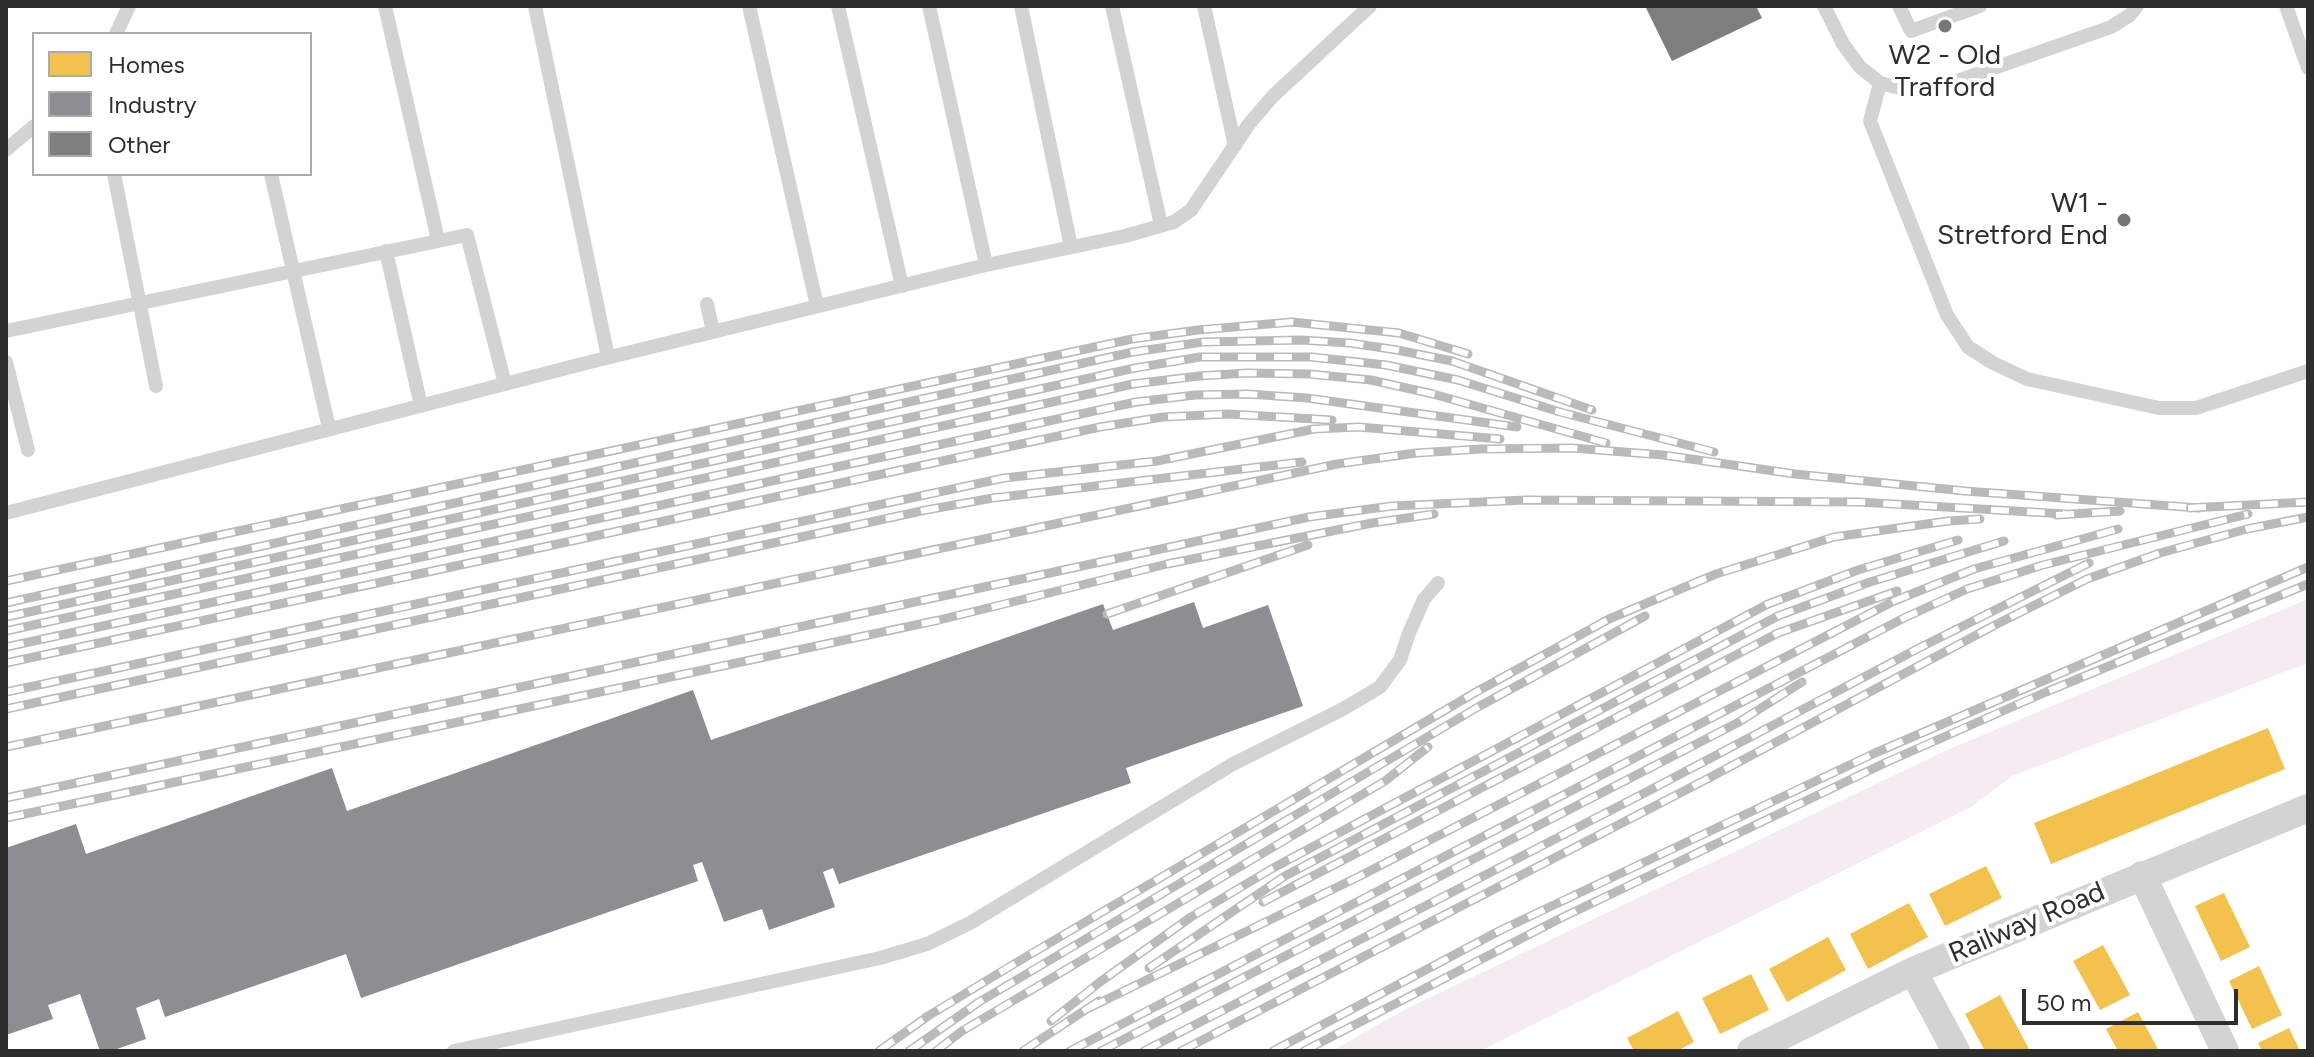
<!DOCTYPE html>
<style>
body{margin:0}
#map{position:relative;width:2314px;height:1057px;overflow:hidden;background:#fff;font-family:Figtree,sans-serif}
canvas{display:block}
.frame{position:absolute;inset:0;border:8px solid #2e2e2e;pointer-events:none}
.legend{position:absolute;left:32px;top:32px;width:280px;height:144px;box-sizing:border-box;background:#fff;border:2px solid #ababab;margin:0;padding:10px 14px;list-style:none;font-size:24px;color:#2e2e2e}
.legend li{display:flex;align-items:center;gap:16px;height:40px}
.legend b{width:40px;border:2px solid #ababab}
.scale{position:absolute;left:2022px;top:989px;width:216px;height:36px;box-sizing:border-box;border:4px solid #2e2e2e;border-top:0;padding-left:10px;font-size:24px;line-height:28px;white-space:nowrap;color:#2e2e2e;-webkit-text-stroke:6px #fff;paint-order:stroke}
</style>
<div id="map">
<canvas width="2314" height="1057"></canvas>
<div class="frame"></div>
<ul class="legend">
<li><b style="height:22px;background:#f2c14e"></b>Homes</li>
<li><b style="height:22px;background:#8d8d92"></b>Industry</li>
<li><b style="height:22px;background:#7e7e7e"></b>Other</li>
</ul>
<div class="scale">50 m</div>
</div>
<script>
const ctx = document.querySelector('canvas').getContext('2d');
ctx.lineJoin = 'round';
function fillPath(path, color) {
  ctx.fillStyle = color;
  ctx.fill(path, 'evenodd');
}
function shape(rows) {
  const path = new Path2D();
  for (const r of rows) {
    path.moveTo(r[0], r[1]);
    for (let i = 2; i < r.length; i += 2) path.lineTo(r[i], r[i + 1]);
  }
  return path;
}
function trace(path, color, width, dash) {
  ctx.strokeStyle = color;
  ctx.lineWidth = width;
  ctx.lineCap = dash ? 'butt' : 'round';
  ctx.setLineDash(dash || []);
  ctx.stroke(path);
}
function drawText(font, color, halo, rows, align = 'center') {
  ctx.font = font + ' Figtree,sans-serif';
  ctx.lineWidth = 8;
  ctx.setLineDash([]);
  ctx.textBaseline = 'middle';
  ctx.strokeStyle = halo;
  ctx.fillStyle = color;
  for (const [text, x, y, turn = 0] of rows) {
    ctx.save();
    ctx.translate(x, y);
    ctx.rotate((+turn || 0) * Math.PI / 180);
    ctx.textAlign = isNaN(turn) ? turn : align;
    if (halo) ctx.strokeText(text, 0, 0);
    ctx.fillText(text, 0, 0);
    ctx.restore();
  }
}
fillPath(shape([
 [2308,599,2308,663,2012,776,1971,807,1480,1051,1332,1051,1406,1009,1947,750]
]), '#f4ebf3');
fillPath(shape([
 [2268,728,2285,769,2051,864,2034,823],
 [1986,866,2002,898,1945,926,1929,894],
 [2224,893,2250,947,2221,961,2195,906],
 [1909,903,1928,937,1868,969,1850,934],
 [1828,937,1846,970,1787,1002,1769,969],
 [2103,945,2130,995,2100,1010,2073,961],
 [2259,966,2282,1015,2252,1029,2229,981],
 [1751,974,1769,1010,1720,1034,1702,998],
 [2000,995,2030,1051,1985,1051,1965,1014],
 [1678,1011,1694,1042,1677,1051,1634,1051,1627,1038],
 [2138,1012,2159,1051,2118,1051,2106,1029],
 [2289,1028,2300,1051,2262,1051,2258,1043]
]), '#f2c14e');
fillPath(shape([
 [1194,602,1203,628,1268,605,1303,706,1126,768,1131,783,839,884,833,868,823,872,835,907,769,930,762,909,724,922,702,862,693,865,698,881,361,998,346,954,165,1017,159,999,136,1008,146,1039,111,1051,100,1051,80,994,48,1005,53,1019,6,1035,6,848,76,824,86,854,332,768,347,811,693,690,711,740,1103,604,1113,630]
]), '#8d8d92');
fillPath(shape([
 [1645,6,1756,6,1762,18,1672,61]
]), '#7e7e7e');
trace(shape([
 [385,6,438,240],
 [535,6,608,357],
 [749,6,817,306],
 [838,6,902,286],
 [929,6,986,265],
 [1021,6,1071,247],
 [1112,6,1161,225],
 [1204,6,1235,146],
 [1824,6,1843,44,1860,67,1880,83,1907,90,1934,89,2111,27,2130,15,2137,6],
 [1899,6,1911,31,1980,6],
 [2286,6,2308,68],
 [116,34,129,6],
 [1880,83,1870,121,1947,315,1968,347,1993,363,2027,379,2159,408,2196,408,2308,371],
 [6,150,34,126],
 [114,174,156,386],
 [271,174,329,428],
 [386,251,421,406],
 [707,304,713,332],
 [6,331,467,235,505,384],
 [6,362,28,450],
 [6,513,586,363,986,265,1125,236,1174,222,1191,210,1249,124,1273,96,1370,6],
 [454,1051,880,958,927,944,970,923,1233,764,1343,709,1380,687,1400,660,1409,633,1424,599,1438,583]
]), '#d3d3d3', 14);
trace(shape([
 [2142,875,2225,1051],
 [1913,971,1956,1051],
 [1751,1051,1913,971,2308,808]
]), '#d3d3d3', 28);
const rail = shape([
 [2188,508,2308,502],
 [2056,515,2120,511],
 [6,581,1132,339,1198,330,1292,322,1399,333,1468,354],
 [6,603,1133,352,1203,342,1301,340,1350,343,1397,350,1452,361,1592,410],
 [1107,614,1308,545],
 [6,617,1135,368,1200,357,1311,357,1386,365,1458,380,1560,412,1714,452],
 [6,631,1084,395,1133,384,1199,376,1247,373,1309,374,1371,380,1433,394,1606,443],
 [6,647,1136,402,1195,395,1247,394,1307,398,1517,427],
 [6,663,1100,427,1163,417,1228,414,1332,420],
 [6,692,1004,478,1157,461,1314,429,1359,427,1500,439],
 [6,709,926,510,993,498,1302,462],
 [6,747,1337,464,1416,453,1481,449,1572,448,1663,455,1795,474,1965,491,2199,508],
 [6,798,1309,517,1392,506,1525,500,1859,502,2066,514],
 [6,818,939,620,1167,564,1372,523,1434,514],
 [1263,902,1778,633,1897,591],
 [1149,968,1285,876,1778,616,1870,582,2004,541],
 [1089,1008,1360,876,1894,601,1974,569,2118,529],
 [1051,1021,1100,982,1191,917,1273,868,1768,604,1858,570,1958,540],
 [879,1051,928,1016,1024,958,1476,692,1609,619,1716,574,1834,537,1948,521,1980,519],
 [909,1051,979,1002,1478,707,1645,616],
 [936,1051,962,1031,1385,781,1428,747],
 [1023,1051,1099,1001],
 [1070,1051,1904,618,1967,589,2043,565,2248,514],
 [1101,1051,1739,722,1802,682],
 [1144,1051,1654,788,1921,647,2089,563],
 [1181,1051,1709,778,1995,625,2087,579,2160,553,2247,529,2308,517],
 [1273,1051,1501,930,1875,753,2308,567],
 [1304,1051,1559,919,1887,762,2046,692,2308,584]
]);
trace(rail, '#bababa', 9);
trace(rail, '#fff', 6, [18]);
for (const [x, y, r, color] of [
 [1945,26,8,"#777"],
 [2124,220,8,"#777"]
]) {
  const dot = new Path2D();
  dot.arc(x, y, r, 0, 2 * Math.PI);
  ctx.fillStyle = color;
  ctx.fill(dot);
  trace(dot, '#fff', 3);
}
drawText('28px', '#2e2e2e', '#fff', [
 ["W2 - Old",1945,56],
 ["Trafford",1945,88],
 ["W1 -",2108,204,"right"],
 ["Stretford End",2108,236,"right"]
]);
drawText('28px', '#2e2e2e', '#fff', [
 ["Railway Road",2027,923,-23]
]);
</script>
